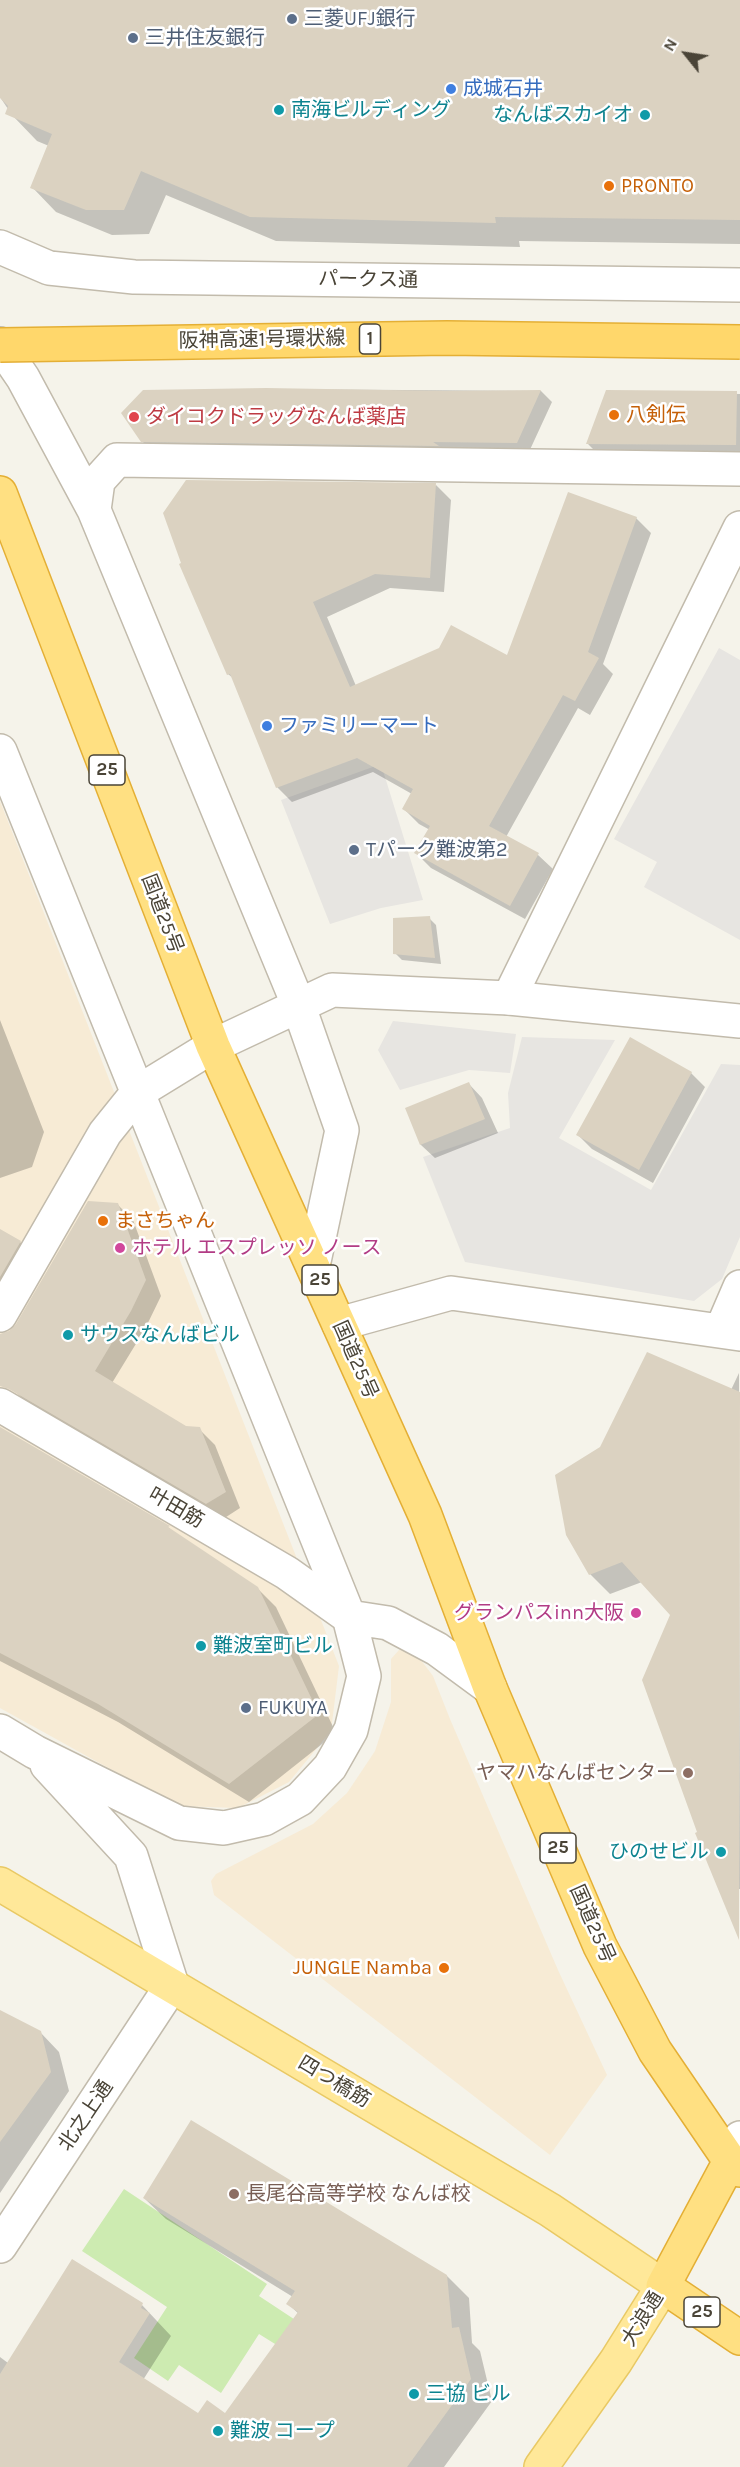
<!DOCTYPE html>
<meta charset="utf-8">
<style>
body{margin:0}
#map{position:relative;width:740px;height:2467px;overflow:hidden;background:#f5f3ea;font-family:Karla,sans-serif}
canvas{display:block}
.north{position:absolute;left:656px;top:24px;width:60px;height:60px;-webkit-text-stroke:4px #fff;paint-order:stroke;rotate:300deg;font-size:16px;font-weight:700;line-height:24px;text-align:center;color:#4a4437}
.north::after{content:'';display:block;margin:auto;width:21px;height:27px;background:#4a4437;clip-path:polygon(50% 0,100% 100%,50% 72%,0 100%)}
</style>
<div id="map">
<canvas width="740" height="2467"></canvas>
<div class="north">N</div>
</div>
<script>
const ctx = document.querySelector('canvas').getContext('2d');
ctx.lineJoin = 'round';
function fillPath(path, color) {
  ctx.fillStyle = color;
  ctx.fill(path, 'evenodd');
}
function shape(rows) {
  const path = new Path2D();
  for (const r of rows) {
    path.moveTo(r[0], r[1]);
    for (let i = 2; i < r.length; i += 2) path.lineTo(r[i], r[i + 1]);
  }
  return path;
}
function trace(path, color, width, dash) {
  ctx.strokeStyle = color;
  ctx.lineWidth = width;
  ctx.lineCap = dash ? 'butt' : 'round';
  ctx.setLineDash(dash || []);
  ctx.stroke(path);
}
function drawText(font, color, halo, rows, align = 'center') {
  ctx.font = font + ' Karla,"Noto Sans JP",sans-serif';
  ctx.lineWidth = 5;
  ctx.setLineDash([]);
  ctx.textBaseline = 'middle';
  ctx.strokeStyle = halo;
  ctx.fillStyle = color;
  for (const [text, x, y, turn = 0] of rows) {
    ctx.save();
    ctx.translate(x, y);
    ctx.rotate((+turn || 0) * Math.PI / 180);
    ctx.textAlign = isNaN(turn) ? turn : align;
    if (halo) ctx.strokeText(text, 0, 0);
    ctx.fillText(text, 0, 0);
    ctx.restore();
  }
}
fillPath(shape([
 [0,801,339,1666,331,1731,289,1782,238,1808,177,1806,0,1708],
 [399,1650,414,1651,433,1676,450,1719,558,1970,607,2075,550,2155,214,1895,211,1881,216,1874,313,1824,347,1793,375,1751,391,1702,391,1659]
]), '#f7ebd5');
fillPath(shape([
 [124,2189,267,2284,259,2296,306,2327,288,2352,259,2334,221,2393,179,2365,168,2381,134,2358,167,2307,82,2251]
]), '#cdebb1');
fillPath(shape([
 [719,648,740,660,740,940,644,887,657,862,614,839],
 [381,764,423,900,381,908,330,924,281,800],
 [393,1021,516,1034,510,1073,469,1070,400,1090,378,1050],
 [522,1037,615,1040,559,1138,651,1190,721,1064,740,1065,740,1237,722,1279,694,1301,465,1262,423,1157,510,1128,508,1093]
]), '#e7e5e1');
fillPath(shape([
 [3,0,740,0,740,244,519,241,520,247,276,241,166,195,149,234,112,235,56,212,32,187,49,146,37,141,12,115,0,97,0,8],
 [266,389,541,391,552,402,528,454,153,452,142,441],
 [607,391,740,394,740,461,603,459,588,444],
 [436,485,451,500,444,592,390,588,327,617,356,686,508,658,636,518,651,533,603,664,613,674,590,715,578,708,506,837,538,855,553,869,525,919,431,868,416,853,430,830,419,824,404,809,412,794,373,772,292,802,277,787,234,679,228,674],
 [429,918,436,925,441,964,402,960,395,953],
 [0,1020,44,1132,32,1167,0,1178],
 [691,1073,705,1087,653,1183,592,1149,578,1135],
 [469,1084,482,1098,498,1133,435,1158,421,1145,407,1109],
 [117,1204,133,1220,161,1296,145,1329,112,1383,185,1427,199,1429,215,1445,240,1508,223,1519,29,1405,14,1390],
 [0,1231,20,1242,39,1261,2,1325,0,1332],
 [739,1373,740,1889,732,1889,699,1833,672,1615,642,1582,610,1594,590,1574,731,1390],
 [0,1428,169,1528,176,1534,257,1588,276,1607,336,1733,249,1802,118,1722,0,1661],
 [0,2012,40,2032,59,2052,69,2091,0,2193],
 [144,2198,447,2276,469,2298,472,2343,480,2351,492,2401,444,2467,0,2467,0,2357,8,2363,142,2305,171,2336,143,2380,198,2415,226,2415,299,2314,288,2304,293,2297,166,2219]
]), '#0003');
fillPath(shape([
 [0,0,740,0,740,220,495,217,496,223,250,217,141,171,124,210,86,210,30,188,52,134,5,114,8,106,0,98],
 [266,388,446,391,541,390,517,443,433,442,439,446,141,442,121,413,143,390],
 [606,390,737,391,736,445,586,444],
 [186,480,436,483,430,578,375,574,313,602,350,687,439,648,451,625,507,655,568,492,637,517,588,652,599,658,575,701,563,695,489,826,539,853,510,906,414,853,430,826,402,809,413,789,357,758,276,788,230,674,227,675,179,564,181,563,163,513],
 [430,916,435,958,393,954,393,918],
 [630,1037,692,1072,639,1170,576,1135],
 [469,1082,485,1119,420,1145,405,1108],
 [88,1201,118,1203,146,1280,131,1311,95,1371,186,1426,200,1427,226,1492,206,1504,9,1389,0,1386,0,1334,9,1331,16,1324],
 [0,1229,21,1241,0,1277],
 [647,1352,740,1392,739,1940,695,1833,697,1832,642,1680,670,1615,622,1562,589,1575,566,1535,559,1497,555,1475,600,1447],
 [0,1427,170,1526,168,1527,258,1587,319,1714,229,1784,98,1704,0,1653],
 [0,2010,41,2031,51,2072,0,2142],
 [191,2120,447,2275,452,2328,459,2327,471,2379,407,2467,0,2467,0,2374,72,2259,143,2303,141,2308,150,2313,119,2362,198,2413,207,2400,225,2413,298,2312,286,2304,295,2291,143,2198]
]), '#dbd2c1');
const minor = shape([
 [0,344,23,378,94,510,298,1004,342,1130,313,1266],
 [94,510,98,481,117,460,740,469],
 [0,751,349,1617,364,1676,351,1730,330,1767,300,1799,264,1819,224,1828,179,1823,35,1752,0,1731],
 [509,998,740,528],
 [0,1315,105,1133,138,1092],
 [339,1324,451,1293,740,1334],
 [721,1331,740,1287],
 [0,1405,287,1573,349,1617,388,1623,437,1649,490,1688],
 [47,1765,131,1856,172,1985]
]);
const tertiary = shape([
 [0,247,49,268,134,277,740,285],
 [138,1092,213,1046,332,990,509,998,740,1021],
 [730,2161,740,2138],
 [0,2246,172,1985]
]);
const primary = shape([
 [0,1884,550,2210,663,2286,616,2361,541,2467]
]);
const trunk = shape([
 [0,493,213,1046,425,1515,490,1688,600,1946,655,2051,730,2161,740,2170],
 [730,2161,663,2286,740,2338]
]);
trace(minor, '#c2bbac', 36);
trace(tertiary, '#c2bbac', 36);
trace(primary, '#e9c964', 36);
trace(trunk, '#e4af35', 36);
trace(minor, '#fff', 33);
trace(tertiary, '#fff', 33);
trace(primary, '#ffe899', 33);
trace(trunk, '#ffe082', 33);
const motorwayBridge = shape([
 [0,345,447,338,740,342]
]);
trace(motorwayBridge, '#e4af35', 36, []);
trace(motorwayBridge, '#ffd76b', 33);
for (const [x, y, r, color] of [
 [292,19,6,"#5c6f8a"],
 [133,38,6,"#5c6f8a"],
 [451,89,6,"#3f7fe0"],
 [279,110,6,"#0f9aa8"],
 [645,115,6,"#0f9aa8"],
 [609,186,6,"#e8710a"],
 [614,415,6,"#e8710a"],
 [134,417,6,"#e0444e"],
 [267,726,6,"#3f7fe0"],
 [354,850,6,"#5c6f8a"],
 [103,1221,6,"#e8710a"],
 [120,1248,6,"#d1479c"],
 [68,1335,6,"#0f9aa8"],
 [636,1613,6,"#d1479c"],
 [201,1646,6,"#0f9aa8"],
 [246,1708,6,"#5c6f8a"],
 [688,1773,6,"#8d6e63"],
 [721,1852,6,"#0f9aa8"],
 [444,1968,6,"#e8710a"],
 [234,2194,6,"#8d6e63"],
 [414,2394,6,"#0f9aa8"],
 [218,2431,6,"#0f9aa8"]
]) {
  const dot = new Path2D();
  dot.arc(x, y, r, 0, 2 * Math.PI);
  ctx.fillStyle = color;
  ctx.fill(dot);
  trace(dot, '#fff', 2);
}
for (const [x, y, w] of [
 [370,339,21],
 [107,770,36],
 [320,1280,36],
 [558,1848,36],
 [702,2312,36]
]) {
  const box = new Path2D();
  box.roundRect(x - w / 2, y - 15, w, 30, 4.5);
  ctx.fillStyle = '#fff';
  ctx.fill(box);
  trace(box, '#4a4437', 1.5);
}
drawText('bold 18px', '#4a4437', null, [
 ["1",370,339],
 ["25",107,770],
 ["25",320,1280],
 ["25",558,1848],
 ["25",702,2312]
]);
drawText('20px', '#4e5e75', '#fff', [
 ["三菱UFJ銀行",304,19],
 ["三井住友銀行",145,38],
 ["Tパーク難波第2",366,850],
 ["FUKUYA",258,1708]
], 'left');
drawText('20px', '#366cbe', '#fff', [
 ["成城石井",463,89],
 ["ファミリーマート",279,726]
], 'left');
drawText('20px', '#0d838f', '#fff', [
 ["南海ビルディング",291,110],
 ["なんばスカイオ",633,115,"right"],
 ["サウスなんばビル",80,1335],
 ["難波室町ビル",213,1646],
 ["ひのせビル",709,1852,"right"],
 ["三協 ビル",426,2394],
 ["難波 コープ",230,2431]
], 'left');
drawText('20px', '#c56008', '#fff', [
 ["PRONTO",621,186],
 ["八剣伝",626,415],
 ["まさちゃん",115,1221],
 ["JUNGLE Namba",432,1968,"right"]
], 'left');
drawText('20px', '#4a4437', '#fff', [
 ["パークス通",368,280,1],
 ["阪神高速1号環状線",262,340,-1],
 ["国道25号",162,914,69],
 ["国道25号",355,1360,66],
 ["叶田筋",176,1508,30],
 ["国道25号",592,1924,66],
 ["四つ橋筋",334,2082,31],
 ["北之上通",86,2116,-56],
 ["大浪通",643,2319,-58]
]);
drawText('20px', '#be3a42', '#fff', [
 ["ダイコクドラッグなんば薬店",146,417]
], 'left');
drawText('20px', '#b23c85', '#fff', [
 ["ホテル エスプレッソ ノース",132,1248],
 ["グランパスinn大阪",624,1613,"right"]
], 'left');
drawText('20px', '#785e54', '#fff', [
 ["ヤマハなんばセンター",676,1773],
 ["長尾谷高等学校 なんば校",246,2194,"left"]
], 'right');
</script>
